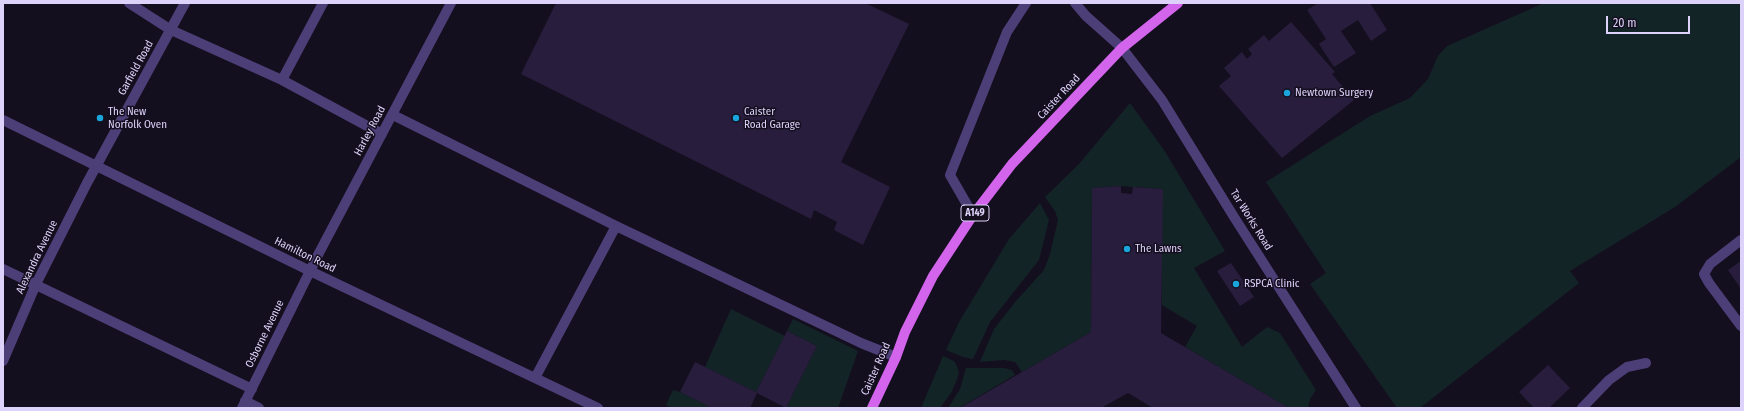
<!DOCTYPE html>
<style>
body{margin:0}
#map{position:relative;width:1744px;height:411px;overflow:hidden;background:#140f1e;font-family:"Fira Sans Condensed",sans-serif}
canvas{display:block}
.frame{position:absolute;inset:0;border:4px solid #ddd2fa;pointer-events:none}
.scale{position:absolute;left:1606px;top:16px;width:84px;height:18px;box-sizing:border-box;border:2px solid #ddd2fa;border-top:0;padding-left:5px;font-size:12px;line-height:14px;white-space:nowrap;color:#ddd2fa;-webkit-text-stroke:3px #140f1e;paint-order:stroke}
</style>
<div id="map">
<canvas width="1744" height="411"></canvas>
<div class="frame"></div>
<div class="scale">20 m</div>
</div>
<script>
const ctx = document.querySelector('canvas').getContext('2d');
ctx.lineJoin = 'round';
function fillPath(path, color) {
  ctx.fillStyle = color;
  ctx.fill(path, 'evenodd');
}
function shape(rows) {
  const path = new Path2D();
  for (const r of rows) {
    path.moveTo(r[0], r[1]);
    for (let i = 2; i < r.length; i += 2) path.lineTo(r[i], r[i + 1]);
  }
  return path;
}
function trace(path, color, width, dash) {
  ctx.strokeStyle = color;
  ctx.lineWidth = width;
  ctx.lineCap = dash ? 'butt' : 'round';
  ctx.setLineDash(dash || []);
  ctx.stroke(path);
}
function drawText(font, color, halo, rows, align = 'center') {
  ctx.font = font + ' "Fira Sans Condensed",sans-serif';
  ctx.lineWidth = 3;
  ctx.setLineDash([]);
  ctx.textBaseline = 'middle';
  ctx.strokeStyle = halo;
  ctx.fillStyle = color;
  for (const [text, x, y, turn = 0] of rows) {
    ctx.save();
    ctx.translate(x, y);
    ctx.rotate((+turn || 0) * Math.PI / 180);
    ctx.textAlign = isNaN(turn) ? turn : align;
    if (halo) ctx.strokeText(text, 0, 0);
    ctx.fillText(text, 0, 0);
    ctx.restore();
  }
}
fillPath(shape([
 [1544,3,1741,3,1741,157,1675,207,1570,271,1579,283,1420,408,1397,408,1310,284,1326,273,1266,182,1370,116,1410,98,1428,79,1438,56,1447,46],
 [1130,103,1164,150,1225,251,1194,268,1242,347,1267,327,1280,333,1316,390,1310,399,1308,408,1289,408,1185,347,1197,326,1162,305,1162,189,1121,186,1092,188,1091,332,1022,372,1015,362,1004,360,980,362,994,329,1016,301,1044,270,1050,254,1058,220,1055,211,1045,197,1079,164],
 [1040,203,1049,220,1039,260,990,322,973,359,963,357,946,350,959,322,1009,239],
 [731,309,785,336,756,392,705,367],
 [793,319,858,351,838,408,786,408,817,346,787,331],
 [943,356,954,361,957,366,959,373,956,382,951,393,940,408,921,408],
 [966,368,1004,368,1012,370,1015,375,959,408,948,408,960,389],
 [673,390,680,392,712,408,672,408,666,405]
]), '#132427');
fillPath(shape([
 [556,3,865,3,909,24,841,162,890,187,863,245,834,230,837,222,814,210,811,219,521,74],
 [1318,3,1370,3,1387,30,1371,41,1358,20,1341,31,1356,53,1334,67,1319,44,1326,39,1307,10],
 [1291,22,1335,72,1332,74,1354,100,1282,158,1219,86,1231,76,1224,68,1242,52,1247,59,1252,54,1248,49,1264,35,1269,41],
 [1121,186,1121,193,1132,194,1133,187,1163,189,1161,333,1289,408,1153,408,1128,393,1101,408,960,408,1091,332,1092,188],
 [1741,261,1741,289,1728,270],
 [1231,263,1254,297,1240,306,1217,271],
 [787,331,817,346,786,408,757,393,750,408,712,408,680,392,695,362,756,392],
 [1548,365,1570,388,1549,408,1534,408,1519,392]
]), '#291d3d');
trace(shape([
 [129,3,171,30,282,80,382,134],
 [1075,3,1086,16,1122,48,1162,100,1234,217,1356,408],
 [282,80,323,3],
 [393,115,616,226,861,343,896,357],
 [3,120,310,271,598,408],
 [973,215,950,175,1007,32,1026,3],
 [1741,240,1710,264,1704,274,1709,283,1741,326],
 [3,269,252,389],
 [3,361,36,284,87,183,185,3],
 [535,378,616,226],
 [245,401,259,408],
 [242,408,319,253,451,3],
 [1582,408,1609,380,1627,367,1646,363]
]), '#4c3f78', 10);
trace(shape([
 [872,408,896,357,905,332,933,276,973,215,1012,164,1122,48,1178,3]
]), '#d365ed', 10);
for (const [x, y, r, color] of [
 [1287,93,4,"#1aa6dd"],
 [100,118,4,"#1aa6dd"],
 [736,118,4,"#1aa6dd"],
 [1127,249,4,"#1aa6dd"],
 [1236,284,4,"#1aa6dd"]
]) {
  const dot = new Path2D();
  dot.arc(x, y, r, 0, 2 * Math.PI);
  ctx.fillStyle = color;
  ctx.fill(dot);
  trace(dot, '#140f1e', 1.5);
}
for (const [x, y, w] of [
 [975,213,28]
]) {
  const box = new Path2D();
  box.roundRect(x - w / 2, y - 8, w, 16, 3);
  ctx.fillStyle = '#140f1e';
  ctx.fill(box);
  trace(box, '#ddd2fa', 1);
}
drawText('bold 10px', '#ddd2fa', null, [
 ["A149",975,213]
]);
drawText('11px', '#ddd2fa', '#140f1e', [
 ["Garfield Road",136,68,-61],
 ["Caister Road",1059,97,-47],
 ["Harley Road",370,131,-62],
 ["Tar Works Road",1251,220,58],
 ["Hamilton Road",305,255,26],
 ["Alexandra Avenue",37,257,-64],
 ["Osborne Avenue",265,334,-64],
 ["Caister Road",876,369,-66]
]);
drawText('11px', '#ddd2fa', '#140f1e', [
 ["Newtown Surgery",1295,93],
 ["The New",108,112],
 ["Norfolk Oven",108,125],
 ["Caister",744,112],
 ["Road Garage",744,125],
 ["The Lawns",1135,249],
 ["RSPCA Clinic",1244,284]
], 'left');
</script>
